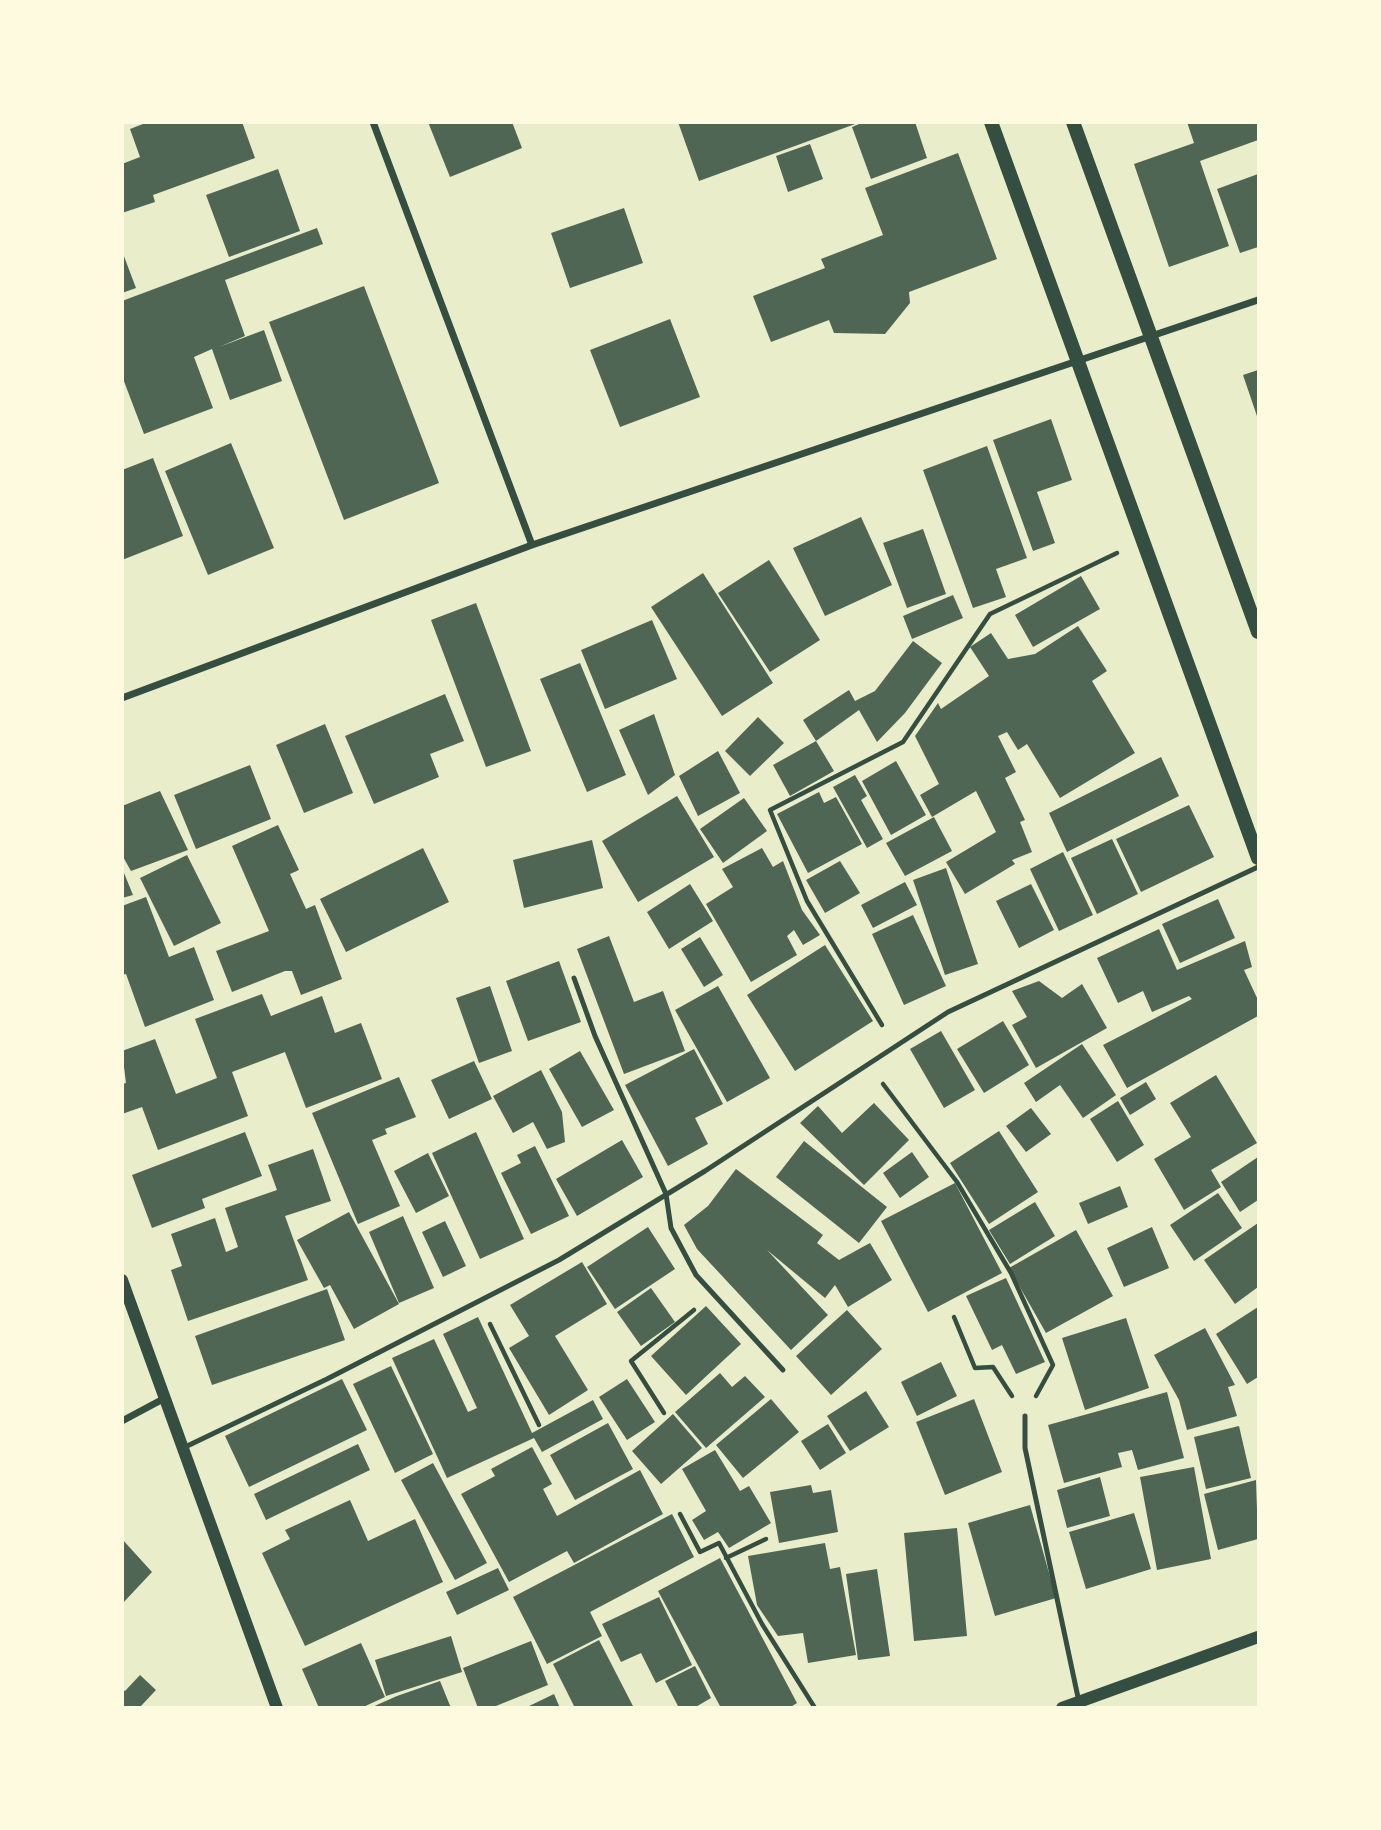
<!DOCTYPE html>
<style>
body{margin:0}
#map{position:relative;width:1381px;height:1830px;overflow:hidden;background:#e9edc9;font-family:Helvetica,sans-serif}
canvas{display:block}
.frame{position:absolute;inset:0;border:124px solid #fefae0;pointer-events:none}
</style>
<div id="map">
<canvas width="1381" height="1830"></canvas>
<div class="frame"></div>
</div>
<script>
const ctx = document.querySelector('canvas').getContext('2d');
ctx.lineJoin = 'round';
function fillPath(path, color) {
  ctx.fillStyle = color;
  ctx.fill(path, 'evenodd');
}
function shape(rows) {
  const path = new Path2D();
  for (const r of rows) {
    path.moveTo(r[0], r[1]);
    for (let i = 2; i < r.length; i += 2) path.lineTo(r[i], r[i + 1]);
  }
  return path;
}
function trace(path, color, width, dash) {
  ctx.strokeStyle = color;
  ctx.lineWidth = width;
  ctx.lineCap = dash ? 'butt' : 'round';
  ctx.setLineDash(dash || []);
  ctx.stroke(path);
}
fillPath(shape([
 [148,122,242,122,255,158,153,195,155,202,122,213,122,164,140,157,130,129],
 [428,122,512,122,522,148,450,177],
 [678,122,858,122,858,123,699,181],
 [864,122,915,122,927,158,871,179,852,127],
 [1187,122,1258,122,1258,140,1200,161,1229,246,1169,267,1134,164,1194,143],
 [810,144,823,179,788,192,776,156],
 [958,153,997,259,909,292,910,303,885,334,834,333,829,320,771,342,753,296,825,268,821,259,883,235,865,188],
 [278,169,300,231,229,257,206,195],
 [1258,174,1258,247,1240,253,1217,189],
 [624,208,643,263,570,288,551,233],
 [317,228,323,244,225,280,245,336,219,347,264,330,282,381,230,400,212,349,194,357,213,408,144,434,122,376,122,301],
 [122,251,136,288,122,293],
 [364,286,439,483,344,520,269,322],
 [670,319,700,397,620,427,590,350],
 [1258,370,1258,419,1243,375],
 [1051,419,1072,480,1037,492,1055,543,1033,551,993,440],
 [231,443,274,548,208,575,165,471],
 [987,446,1027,558,996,569,1006,597,973,608,923,470],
 [153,458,183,536,122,560,122,470],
 [861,517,892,585,825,616,793,548],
 [923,529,946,594,907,608,883,543],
 [769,560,820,640,770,672,718,593],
 [703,573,773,683,722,716,651,607],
 [1081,576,1100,609,1033,647,1015,615],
 [953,595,963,618,912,639,903,616],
 [476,603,531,751,486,767,431,620],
 [652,620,677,679,605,709,581,650],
 [1078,626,1107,671,1092,681,1135,753,1060,798,1027,744,1018,750,1007,732,998,736,1016,772,1005,778,1025,820,1020,822,1032,852,1012,860,1015,864,965,894,946,862,996,832,976,791,932,817,920,795,939,784,915,736,938,703,941,709,989,676,970,647,991,633,1008,659,1035,654],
 [913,641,942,663,905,713,877,742,859,710,816,741,834,771,790,796,773,765,816,741,803,720,849,690,855,701,875,691],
 [580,663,626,775,587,792,540,679],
 [445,694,464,741,430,754,439,777,374,804,345,736],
 [654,714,675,775,648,795,619,730],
 [758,717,784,743,750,776,725,751],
 [325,724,353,793,304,813,276,745],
 [718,751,740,793,698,816,679,776],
 [1161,757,1179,796,1067,852,1049,813],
 [896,761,926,815,891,835,862,781],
 [250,765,271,819,196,849,174,795],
 [855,775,867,796,861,800,883,839,867,848,833,787],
 [160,791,188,850,131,871,122,855,122,806],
 [819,792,824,803,836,797,862,844,808,873,777,814],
 [677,796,714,857,638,902,602,841],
 [744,798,767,831,723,863,700,829],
 [1189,805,1214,857,1141,892,1116,839],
 [934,817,952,851,905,876,886,843],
 [278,825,299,870,290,874,306,909,315,905,342,979,301,995,292,971,285,971,232,992,216,951,269,931,232,846],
 [1112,839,1138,894,1097,914,1071,858],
 [592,840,603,888,524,908,513,860],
 [423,848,449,902,346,952,320,899],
 [762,848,773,867,783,861,802,910,820,935,803,945,794,930,787,936,797,955,751,982,706,904,733,887,722,869],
 [1063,852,1093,915,1059,931,1030,869],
 [187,855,221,923,174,946,140,878],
 [840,861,860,893,825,913,806,880],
 [122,868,133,895,122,898],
 [946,868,978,964,945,975,913,880],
 [905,882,917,905,873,928,861,905],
 [690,884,713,921,669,949,647,912],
 [1031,884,1054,930,1019,948,996,901],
 [146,897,169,957,194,947,214,1000,145,1027,126,974,122,975,122,906],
 [1218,899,1235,938,1180,963,1162,924],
 [913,915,946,986,904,1005,872,934],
 [1159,929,1177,970,1245,941,1252,967,1244,970,1258,1000,1258,1016,1127,1088,1103,1045,1192,999,1189,996,1152,1012,1143,991,1118,1003,1097,958],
 [609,936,634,1002,663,991,685,1051,624,1074,577,949],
 [700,937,723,975,704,987,681,949],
 [825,945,873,1021,795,1071,747,995],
 [559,961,581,1022,528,1041,506,981],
 [1039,981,1062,998,1082,984,1107,1028,1036,1068,1012,1025,1027,1017,1012,991],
 [490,986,512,1051,479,1063,456,998],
 [718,986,770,1078,727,1102,675,1010],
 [262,994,271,1016,322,996,335,1033,361,1023,382,1079,306,1108,285,1052,232,1072,248,1116,158,1150,142,1107,122,1114,122,1084,126,1083,122,1051,155,1039,176,1094,217,1078,195,1019],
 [1003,1021,1029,1065,984,1093,957,1049],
 [941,1031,975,1090,944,1108,910,1049],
 [1082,1044,1116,1095,1083,1118,1060,1085,1036,1102,1024,1083],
 [694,1049,723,1104,695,1118,708,1144,668,1166,625,1085],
 [580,1051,614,1110,582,1127,549,1069],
 [474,1061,492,1099,449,1119,431,1080],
 [541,1070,562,1112,565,1142,547,1149,533,1122,513,1133,493,1096],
 [1216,1075,1257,1143,1211,1170,1221,1187,1184,1210,1154,1159,1191,1137,1170,1103],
 [399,1077,416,1117,385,1129,387,1134,372,1140,400,1206,358,1224,312,1113],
 [1146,1082,1156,1099,1130,1115,1120,1098],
 [1118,1101,1144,1145,1117,1162,1090,1119],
 [874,1103,909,1140,864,1185,800,1123,818,1106,842,1133],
 [1031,1108,1051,1134,1026,1152,1006,1126],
 [999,1131,1038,1192,989,1224,950,1163],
 [245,1132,262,1176,202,1199,205,1208,152,1228,132,1175],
 [476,1132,524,1239,480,1259,432,1153],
 [622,1140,643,1177,577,1216,556,1179],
 [804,1141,887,1207,859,1243,776,1177],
 [535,1146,569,1216,531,1234,501,1173,521,1163,517,1155],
 [313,1149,331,1201,285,1216,308,1280,188,1321,171,1270,182,1266,171,1234,215,1218,226,1252,238,1247,225,1208,277,1190,268,1165],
 [912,1152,929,1177,900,1198,883,1173],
 [428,1153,449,1196,416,1213,394,1171],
 [1258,1157,1258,1200,1240,1212,1221,1182],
 [736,1169,823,1235,817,1243,839,1260,870,1243,892,1280,848,1307,835,1285,825,1298,767,1250,828,1315,791,1350,697,1249,684,1225,708,1206],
 [955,1183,1002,1273,928,1312,881,1221],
 [1120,1186,1128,1207,1088,1224,1079,1203],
 [1218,1193,1242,1228,1194,1261,1170,1225],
 [1035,1202,1055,1236,1010,1264,989,1230],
 [349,1212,399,1304,354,1329,330,1285,324,1288,297,1240],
 [403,1216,434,1288,399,1303,369,1232],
 [445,1221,466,1266,443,1277,422,1232],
 [1258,1223,1258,1287,1235,1304,1204,1260],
 [648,1227,675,1269,615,1309,587,1267],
 [1152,1227,1169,1268,1124,1287,1107,1248],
 [1076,1230,1113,1296,1046,1333,1009,1268],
 [582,1262,607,1304,555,1336,588,1390,549,1415,509,1348,529,1336,510,1305],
 [1006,1278,1045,1362,1016,1374,1002,1345,992,1350,966,1296],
 [651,1288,675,1322,641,1346,617,1312],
 [327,1289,345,1340,212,1385,195,1336],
 [706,1306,741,1344,686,1395,651,1356],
 [1258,1307,1258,1377,1247,1384,1216,1334],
 [847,1310,882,1349,831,1395,796,1356],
 [478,1317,532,1433,593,1400,603,1419,542,1452,534,1438,447,1478,392,1358,434,1339,468,1412,477,1408,443,1334],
 [1126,1318,1149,1388,1085,1410,1062,1338],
 [1205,1328,1235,1385,1228,1387,1237,1416,1187,1430,1179,1400,1154,1355],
 [941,1362,957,1396,917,1416,901,1382],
 [391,1366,433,1454,395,1473,353,1384],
 [720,1373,732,1387,745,1376,765,1397,706,1448,675,1412],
 [342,1379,367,1430,249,1487,225,1436],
 [627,1379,655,1422,627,1440,599,1397],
 [866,1391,889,1427,850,1451,827,1416],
 [1167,1392,1184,1458,1138,1470,1132,1450,1118,1453,1122,1467,1064,1483,1048,1425],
 [771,1399,799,1432,743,1478,716,1445],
 [974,1399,1002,1472,945,1495,916,1422],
 [673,1414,702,1448,661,1484,632,1451],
 [608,1423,633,1469,575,1500,550,1455],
 [828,1424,846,1453,820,1470,801,1441],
 [1239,1426,1251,1478,1206,1489,1194,1437],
 [358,1444,370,1470,266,1520,254,1494],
 [532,1447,552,1484,543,1489,557,1516,640,1470,663,1514,574,1563,567,1551,509,1582,461,1494,495,1476,491,1469],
 [715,1450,740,1491,749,1486,771,1523,729,1548,718,1532,704,1540,692,1520,706,1511,682,1469],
 [433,1463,487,1563,455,1580,401,1480],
 [1194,1467,1211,1559,1157,1570,1140,1477],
 [1100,1477,1110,1516,1067,1528,1057,1490],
 [1256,1480,1258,1539,1218,1550,1204,1494],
 [811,1485,813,1493,831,1490,838,1532,779,1543,770,1492],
 [350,1500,368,1541,415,1519,443,1582,305,1646,262,1553,290,1539,285,1530],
 [1030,1505,1056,1598,995,1616,968,1523],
 [1134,1513,1151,1569,1086,1589,1069,1532],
 [672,1514,694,1557,590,1612,602,1636,547,1664,513,1597],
 [957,1528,967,1636,914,1641,904,1533],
 [122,1539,152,1572,122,1604],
 [825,1543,830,1569,840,1567,856,1655,808,1663,803,1633,778,1636,757,1605,748,1556],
 [720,1558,797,1703,789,1708,721,1708,658,1591],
 [498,1568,509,1590,457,1615,446,1592],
 [877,1569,890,1656,858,1660,846,1574],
 [659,1597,692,1665,656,1683,641,1653,621,1662,602,1624],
 [451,1636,462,1672,386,1696,375,1660],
 [599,1640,634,1708,575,1708,553,1664],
 [531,1641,548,1685,491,1708,478,1708,463,1668],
 [361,1643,385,1697,361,1708,319,1708,302,1669],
 [695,1666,711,1698,694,1708,679,1708,665,1681],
 [140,1675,156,1690,141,1706,143,1708,122,1708,122,1689,125,1691],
 [440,1681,451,1708,370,1708,397,1696],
 [554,1694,560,1708,525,1708]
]), '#4f6655');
trace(shape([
 [882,1025,807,901,770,810,903,742,990,614,1117,553],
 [883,1084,957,1182,1011,1273,1053,1365,1036,1396],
 [954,1317,975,1368,993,1367,1012,1396],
 [490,1324,539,1425],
 [664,1413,631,1361,694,1310],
 [680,1514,700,1552,719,1543,762,1624,815,1708],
 [726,1558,766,1539]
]), '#344e41', 4.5);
trace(shape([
 [574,978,595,1036,666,1194,671,1228,696,1275,783,1370],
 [1025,1416,1025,1448,1079,1702],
 [183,1448,327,1379,559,1260,705,1171,948,1012,1258,867]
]), '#344e41', 5);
trace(shape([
 [373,122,532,545],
 [122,698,532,545,1258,300],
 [122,1421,165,1398]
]), '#344e41', 7);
trace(shape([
 [122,1280,277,1708],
 [1062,1708,1258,1637]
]), '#344e41', 12);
trace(shape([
 [991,122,1258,858],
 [1073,122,1258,632]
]), '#344e41', 14);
</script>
